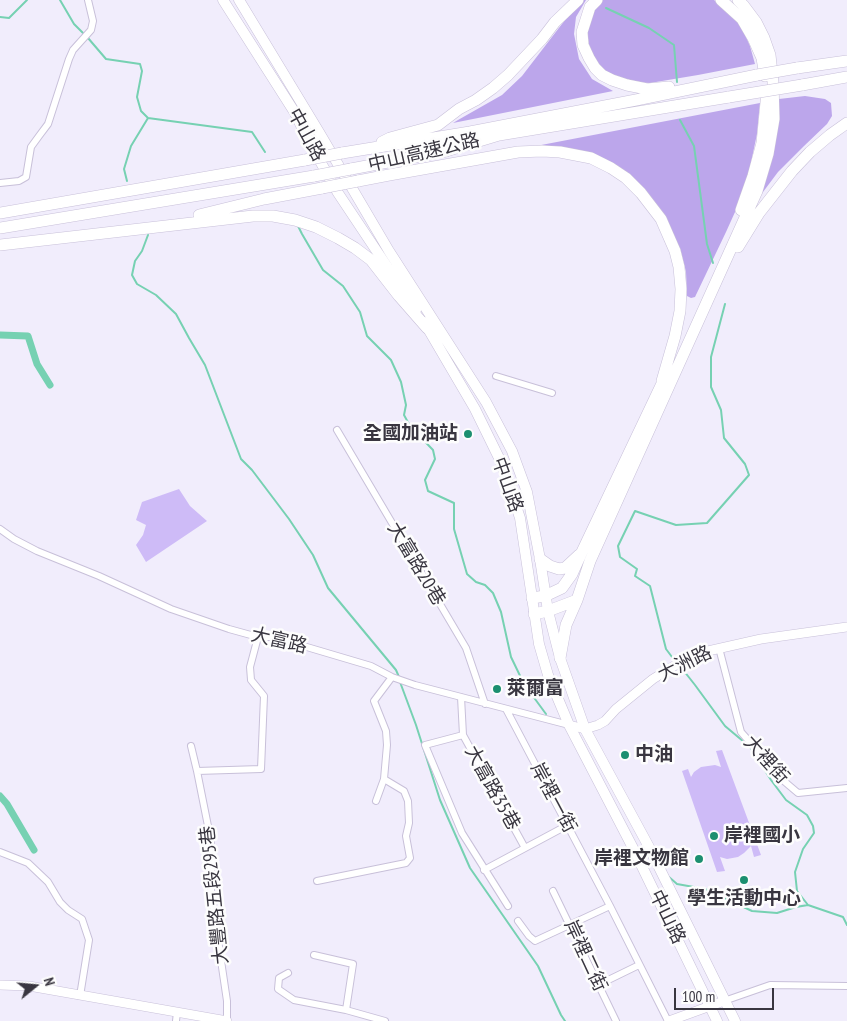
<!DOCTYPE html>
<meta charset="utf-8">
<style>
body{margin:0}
#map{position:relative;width:847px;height:1021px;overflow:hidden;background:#f1edfc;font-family:"PT Sans Narrow",sans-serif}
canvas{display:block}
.north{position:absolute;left:10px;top:961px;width:50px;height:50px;-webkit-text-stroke:4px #fdfdfd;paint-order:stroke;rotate:73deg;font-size:14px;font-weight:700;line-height:20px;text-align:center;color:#393640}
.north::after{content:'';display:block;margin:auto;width:18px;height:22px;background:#393640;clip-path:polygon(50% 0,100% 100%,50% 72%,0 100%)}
.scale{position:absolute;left:674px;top:988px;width:100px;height:22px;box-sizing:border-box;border:2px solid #393640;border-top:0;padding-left:6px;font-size:15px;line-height:18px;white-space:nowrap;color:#393640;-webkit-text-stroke:4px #fdfdfd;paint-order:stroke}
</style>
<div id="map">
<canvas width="847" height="1021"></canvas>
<div class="north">N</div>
<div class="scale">100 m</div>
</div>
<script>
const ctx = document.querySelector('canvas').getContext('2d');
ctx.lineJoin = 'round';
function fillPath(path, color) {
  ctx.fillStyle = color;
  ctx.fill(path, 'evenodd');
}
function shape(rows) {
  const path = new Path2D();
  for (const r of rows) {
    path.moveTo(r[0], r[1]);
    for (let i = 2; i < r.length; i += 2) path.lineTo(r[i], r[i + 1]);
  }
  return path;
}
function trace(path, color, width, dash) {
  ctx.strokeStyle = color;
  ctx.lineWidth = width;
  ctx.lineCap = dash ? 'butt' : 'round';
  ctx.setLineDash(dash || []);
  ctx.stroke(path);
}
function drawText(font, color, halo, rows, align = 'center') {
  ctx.font = font + ' "PT Sans Narrow","Noto Sans TC",sans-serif';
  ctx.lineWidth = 5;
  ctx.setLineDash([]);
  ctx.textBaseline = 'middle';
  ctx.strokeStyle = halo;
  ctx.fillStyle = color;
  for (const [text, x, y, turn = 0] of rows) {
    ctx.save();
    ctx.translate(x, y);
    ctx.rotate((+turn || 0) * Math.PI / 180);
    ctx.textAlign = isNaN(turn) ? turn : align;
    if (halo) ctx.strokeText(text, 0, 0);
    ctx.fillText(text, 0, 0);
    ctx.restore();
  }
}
fillPath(shape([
 [179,489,190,506,207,521,146,562,136,545,143,535,146,525,136,520,142,502],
 [722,750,761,855,754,857,751,846,744,853,738,857,727,859,720,857,725,871,717,872,682,771,688,769,691,777,694,772,701,767,715,765,721,767,716,751]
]), '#cebbf7');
fillPath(shape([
 [583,0,586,0,576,17,574,34,579,59,592,79,613,91,453,123,458,120,502,95,522,76,575,7],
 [602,0,714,0,731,14,742,28,750,46,755,64,698,75,650,83,624,82,611,76,601,67,590,51,587,30,593,12],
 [805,96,825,99,831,103,832,116,827,124,804,146,778,172,757,200,779,99],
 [760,103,757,134,748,177,740,201,726,232,695,297,691,298,687,296,686,272,680,248,625,172,536,146]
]), '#bca6eb');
trace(shape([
 [60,0,74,24,84,34],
 [606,8,649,28,674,45,677,82],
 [0,17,9,18,27,0],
 [88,38,106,59,140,64,142,71,137,97,141,111,148,118,252,132,265,152],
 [680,120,694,146,707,244,713,263],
 [127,181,124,169,131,146,148,118],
 [298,226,302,234,323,270,343,286,360,312,367,336,391,360,401,382,406,405,404,415,410,426,433,450,435,459,425,480,428,491,454,503,454,529,467,574,476,582,485,585,493,593,501,612,511,657,524,684,546,714],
 [148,235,142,251,135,261,132,275,137,284,156,295,176,314,189,338,205,365,241,459,252,470,289,519,313,555,328,588,396,670,399,677],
 [675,661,666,649,650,586,635,576,637,569,620,557,618,546,635,511,676,525,707,523,749,475,745,464,724,438,721,410,711,387,711,357,725,304],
 [680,666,695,685,725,726,750,747,771,780,786,800,807,815,813,826,814,833,803,849,795,872,797,891,808,905],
 [400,682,416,725,440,800,470,868,538,966,561,1015,565,1021],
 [669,877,677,884,705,889,752,911,777,913,796,907,808,905,843,917,847,925]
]), '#76d1b2', 2);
trace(shape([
 [0,335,28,336,37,364,50,385],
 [0,796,7,804,34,850]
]), '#76d1b2', 7);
const street = shape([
 [0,183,19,181,26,177,31,147,39,136,48,124,69,59,73,50,91,30,93,21,88,0],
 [496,376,552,393],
 [337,430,466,648,485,704],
 [0,529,14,539,37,551,99,576,171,609,229,629,258,637,273,637,371,666,392,677,415,685,569,725],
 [719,648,741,732,785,782,798,793,847,788],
 [461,697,463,735,525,848],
 [506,709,610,906,668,1021],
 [463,735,425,745,462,833,508,906],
 [191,746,197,771],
 [376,801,384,779],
 [0,852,28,863,48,882,60,902,68,910,82,919,89,940,80,996],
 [484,870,568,825],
 [317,881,406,863,410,858,406,836,409,823,408,801,404,791,384,779,387,745,386,731,374,701,392,677],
 [553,891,616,1021],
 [518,921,529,936,535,941,610,906],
 [314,955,353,964,346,1010],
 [288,973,279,978,278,989,294,1000,346,1010,385,1021],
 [598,985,639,965],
 [724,1001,770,985,847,986],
 [176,1021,177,1012],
 [227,1021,227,1001,211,893,211,841,197,771,261,769,264,696,251,680,250,667,258,637]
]);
const secondary = shape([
 [569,725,585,729,598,725,605,721,616,709,653,679,674,666,699,653,761,639,847,627],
 [0,985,29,986,227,1021],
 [669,1021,724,1001]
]);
const primary = shape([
 [223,0,295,113,307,138,338,193,416,310],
 [239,0,319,132,389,251,486,402,512,451,527,492,540,559,548,611,560,658,585,729,649,847,735,1021],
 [424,322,475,409,500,460,510,488,520,518,539,644,548,675,569,725,634,850,717,1021]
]);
const highway = shape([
 [597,0,590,7,582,32,583,45,589,58,595,68,602,75,612,80,627,85,647,89,669,87],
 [721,0,742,19,753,38,762,58,765,76],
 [797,68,847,61],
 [802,85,847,77],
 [382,142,390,138,438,125,459,109,476,100,493,88,508,75,542,39,555,22,578,0],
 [342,153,470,132,636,100,757,75],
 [351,169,446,151,499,135,729,97],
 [358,181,389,175,518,152,542,151,560,152,591,158,611,168,626,178,641,193,661,219,675,251,679,267,681,289,680,311,675,336,662,381],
 [741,210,753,176,762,143,767,92],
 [0,213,305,160],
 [199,215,264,199,322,188],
 [0,228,314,176],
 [0,245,253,216,273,216,295,220,316,227,338,238,355,248,371,260,399,296,427,328],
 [738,247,759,213,792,171,810,152,830,135,847,123],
 [540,559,550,566,559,569,565,568,579,555],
 [532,598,545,596,562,588,572,574,581,554,666,375],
 [534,614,548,611,577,600],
 [560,658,566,625,577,600,590,561,757,191,768,154,774,119,773,82,770,55,764,38,756,22,744,6,738,0]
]);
trace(street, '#c8c0d9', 8);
trace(secondary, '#c8c0d9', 10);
trace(primary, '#c8c0d9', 11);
trace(highway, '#c8c0d9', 12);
trace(street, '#fff', 6);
trace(secondary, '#fff', 9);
trace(primary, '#fff', 10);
trace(highway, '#fff', 11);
const highwayBridge = shape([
 [757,75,797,68],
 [729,97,802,85],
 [305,160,342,153],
 [314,176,351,169],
 [322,188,358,181]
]);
trace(highwayBridge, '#c8c0d9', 12, []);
trace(highwayBridge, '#fff', 11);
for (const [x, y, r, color] of [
 [468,434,5,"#1c8f70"],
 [497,689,5,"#1c8f70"],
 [625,755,5,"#1c8f70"],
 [714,836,5,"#1c8f70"],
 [699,859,5,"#1c8f70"],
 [744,880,5,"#1c8f70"]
]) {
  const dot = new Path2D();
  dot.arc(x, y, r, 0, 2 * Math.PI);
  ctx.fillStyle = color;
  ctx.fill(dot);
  trace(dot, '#fdfdfd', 2);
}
drawText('19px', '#393640', '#fdfdfd', [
 ["中山路",306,135,61],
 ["中山高速公路",424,153,-13],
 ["中山路",507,485,70],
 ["大富路20巷",416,564,59],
 ["大富路",279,641,13],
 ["大洲路",685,664,-26],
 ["大裡街",766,760,48],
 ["大富路35巷",492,788,61],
 ["岸裡一街",553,798,62],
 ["大豐路五段295巷",215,895,-96],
 ["中山路",667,917,64],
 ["岸裡二街",585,956,65]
]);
drawText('bold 19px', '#393640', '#fdfdfd', [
 ["全國加油站",458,434,"right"],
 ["萊爾富",507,689],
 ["中油",635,755],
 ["岸裡國小",724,836],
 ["岸裡文物館",689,859,"right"],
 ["學生活動中心",744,899,"center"]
], 'left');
</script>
